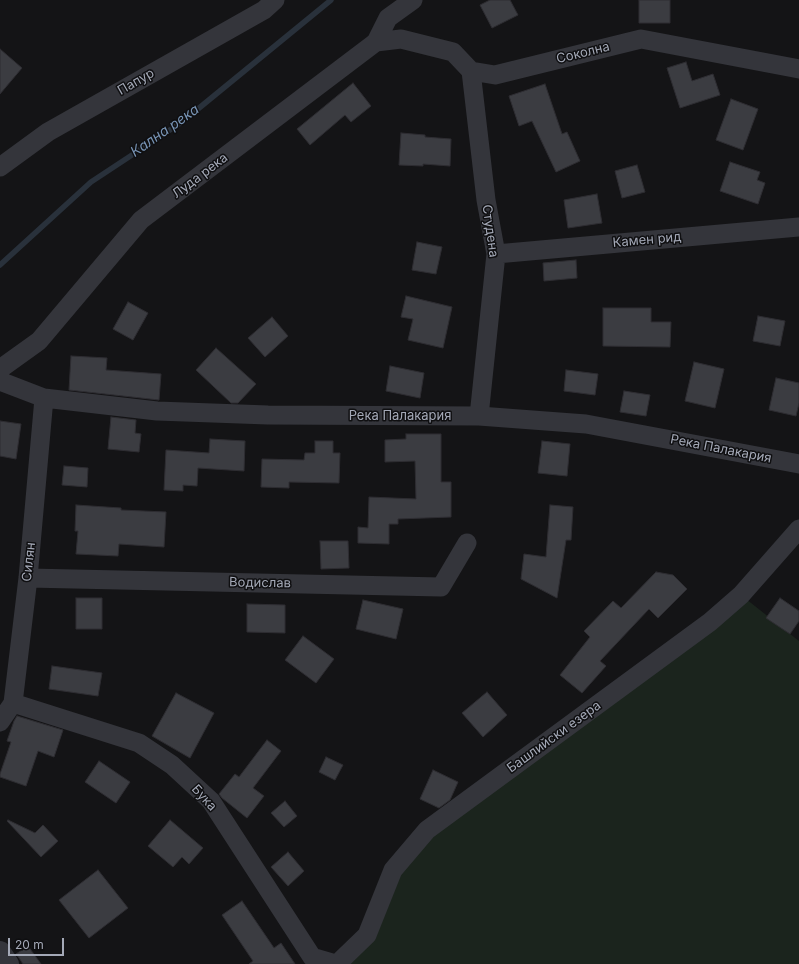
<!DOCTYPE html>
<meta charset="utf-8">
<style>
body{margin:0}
#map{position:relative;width:799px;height:964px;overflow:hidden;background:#141416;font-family:Inter,sans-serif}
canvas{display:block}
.scale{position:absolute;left:8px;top:938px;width:56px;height:18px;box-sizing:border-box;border:2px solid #a4a9b7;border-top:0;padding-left:5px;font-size:12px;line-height:14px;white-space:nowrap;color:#a4a9b7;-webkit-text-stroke:3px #0f0f11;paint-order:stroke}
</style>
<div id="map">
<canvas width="799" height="964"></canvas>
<div class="scale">20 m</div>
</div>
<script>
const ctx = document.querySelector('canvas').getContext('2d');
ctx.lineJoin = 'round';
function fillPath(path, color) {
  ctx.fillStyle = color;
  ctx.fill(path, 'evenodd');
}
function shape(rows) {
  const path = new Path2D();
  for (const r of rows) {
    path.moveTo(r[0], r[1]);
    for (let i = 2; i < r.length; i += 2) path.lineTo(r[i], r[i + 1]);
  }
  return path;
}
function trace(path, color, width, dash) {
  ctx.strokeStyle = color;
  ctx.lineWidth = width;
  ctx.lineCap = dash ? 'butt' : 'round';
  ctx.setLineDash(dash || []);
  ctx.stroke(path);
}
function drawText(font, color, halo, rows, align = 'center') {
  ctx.font = font + ' Inter,sans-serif';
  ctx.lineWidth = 3;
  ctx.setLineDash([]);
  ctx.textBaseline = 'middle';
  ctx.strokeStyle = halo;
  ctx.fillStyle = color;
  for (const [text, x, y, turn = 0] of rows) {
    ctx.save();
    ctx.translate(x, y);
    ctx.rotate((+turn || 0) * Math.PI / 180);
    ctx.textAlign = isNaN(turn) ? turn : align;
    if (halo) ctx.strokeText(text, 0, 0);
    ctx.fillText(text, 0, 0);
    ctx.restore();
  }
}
fillPath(shape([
 [741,595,799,641,799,964,337,964,367,935,393,870,427,830]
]), '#1b241d');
trace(shape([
 [0,265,91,182,182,122,331,0]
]), '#29313b', 5.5);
const building = shape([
 [490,0,510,0,518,15,492,28,480,5,490,0],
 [639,0,670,0,670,23,639,23,639,0],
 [0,49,22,68,0,94,0,49],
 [686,62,692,81,713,74,720,95,680,108,667,68,686,62],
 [353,83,371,106,351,122,345,115,310,145,297,129,353,83],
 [545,84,562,134,567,132,580,161,556,172,532,121,519,126,509,96,545,84],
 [731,99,758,109,743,150,716,140,731,99],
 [401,133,425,135,425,137,451,139,450,166,423,164,423,166,399,165,401,133],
 [730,162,760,172,757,180,765,183,758,204,720,191,730,162],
 [637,165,645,192,622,198,615,171,637,165],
 [597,194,602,223,568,228,564,200,597,194],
 [417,242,442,247,436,274,412,270,417,242],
 [576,260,577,278,544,281,543,263,576,260],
 [406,296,452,307,443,348,408,340,413,319,401,317,406,296],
 [128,302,148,313,133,340,113,329,128,302],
 [603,308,651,308,651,322,671,322,670,347,603,346,603,308],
 [758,316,785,321,780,346,753,341,758,316],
 [272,317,288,336,265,357,248,338,272,317],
 [216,348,256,384,238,403,231,403,196,370,216,348],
 [71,356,107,358,106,370,161,374,159,400,69,390,71,356],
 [694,362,724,369,715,408,685,401,694,362],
 [390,366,424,373,420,398,386,391,390,366],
 [566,370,598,374,595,395,564,391,566,370],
 [776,378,799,383,799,403,796,416,769,410,776,378],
 [624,391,650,395,646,416,620,412,624,391],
 [111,417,136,420,135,433,141,434,139,452,108,449,111,417],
 [0,421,21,424,16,459,0,456,0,421],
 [406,434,441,434,441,482,451,482,451,517,398,519,398,524,389,524,389,544,358,543,358,527,368,528,369,497,416,499,415,461,385,462,385,440,406,439,406,434],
 [210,439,245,441,244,471,198,468,197,486,183,485,183,491,164,490,166,450,209,453,210,439],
 [315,441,333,441,333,453,340,453,339,483,289,482,289,488,261,487,262,459,304,460,305,453,315,453,315,441],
 [542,441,570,444,567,476,538,473,542,441],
 [64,466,88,468,87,487,62,485,64,466],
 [76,505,121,508,121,510,166,512,164,547,119,544,118,556,76,554,78,531,75,531,76,505],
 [550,505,573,507,571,540,566,540,557,598,521,579,524,554,546,557,550,505],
 [320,541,348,541,349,568,321,569,320,541],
 [656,572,673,575,687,589,658,618,649,609,600,661,606,666,582,693,560,675,590,637,584,631,613,601,621,608,656,572],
 [76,598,102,598,102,629,76,629,76,598],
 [780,598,799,611,799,621,790,634,766,618,780,598],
 [363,600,403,609,396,639,356,629,363,600],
 [247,604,285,605,285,633,247,632,247,604],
 [303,636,334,659,316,683,285,660,303,636],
 [52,666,102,673,98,696,49,689,52,666],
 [487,692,507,715,483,737,462,713,487,692],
 [176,693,214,713,190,758,152,736,176,693],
 [17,716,63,730,54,757,38,751,26,786,0,777,0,774,11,742,7,741,14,721,17,716],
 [267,740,281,751,253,788,264,796,247,818,222,798,219,794,235,774,239,777,267,740],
 [326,757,343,765,335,780,319,772,326,757],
 [99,761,130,782,116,803,85,782,99,761],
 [433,770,458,782,450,800,439,808,420,799,433,770],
 [285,801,297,816,284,827,271,813,285,801],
 [8,820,35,833,43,825,58,841,41,857,7,821,8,820],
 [170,820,203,848,189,864,182,857,173,867,148,846,170,820],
 [288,852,304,871,288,886,271,867,288,852],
 [98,870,128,908,89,938,59,900,98,870],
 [242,901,274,948,281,943,295,964,249,964,253,961,222,915,242,901],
 [28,946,41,964,23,964,19,958,16,954,28,946]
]);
fillPath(building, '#3b3c41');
trace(building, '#2e2d32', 1);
trace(shape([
 [376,42,401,39,453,52,471,71,495,75,641,39,799,69],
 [471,71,486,200,496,254,479,416],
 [0,167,48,132,264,10,275,0],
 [496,254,799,227],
 [0,369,39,341,141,220,376,42,388,18,413,0],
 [0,381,44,398,157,411,268,415,479,416,586,424,799,464],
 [28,578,441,587,467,543],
 [13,703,139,743,172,765,211,801,312,957,336,964],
 [0,722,13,703,28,578,44,398],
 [337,964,367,935,393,870,427,830,710,622,741,595,799,529]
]), '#34353b', 19);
trace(shape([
 [0,952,8,964]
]), '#34353b', 22);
drawText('13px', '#a4a9b7', '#0f0f11', [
 ["Соколна",583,53,-14],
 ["Папур",136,82,-30],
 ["Луда река",200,176,-37],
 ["Студена",490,231,82],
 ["Камен рид",647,240,-5],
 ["Река Палакария",400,416],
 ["Река Палакария",721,449,11],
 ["Силян",29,562,-84],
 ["Водислав",260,583,1],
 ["Башлийски езера",554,737,-36],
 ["Бука",204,798,48]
]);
drawText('italic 14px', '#7894b5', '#0f0f11', [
 ["Кална река",165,131,-35]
]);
</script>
